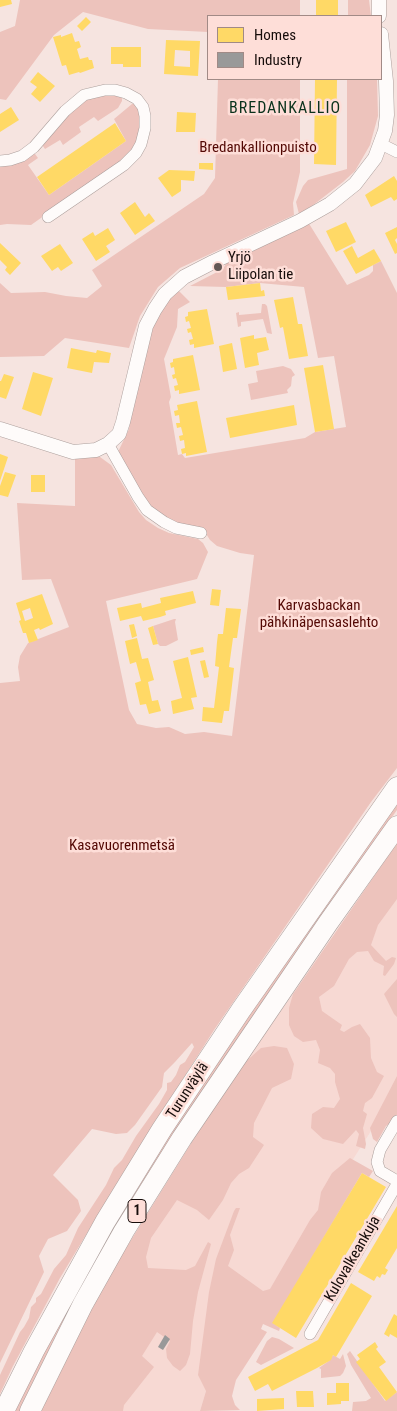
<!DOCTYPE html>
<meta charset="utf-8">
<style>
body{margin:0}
#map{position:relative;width:397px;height:1411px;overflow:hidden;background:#f6e4e0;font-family:"Roboto Condensed",sans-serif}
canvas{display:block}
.legend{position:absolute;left:207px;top:15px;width:175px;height:65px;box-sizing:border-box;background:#feded8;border:1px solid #a18a86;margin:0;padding:6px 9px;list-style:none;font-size:15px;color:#160c0a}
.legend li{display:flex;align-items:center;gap:10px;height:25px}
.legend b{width:25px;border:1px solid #a18a86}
</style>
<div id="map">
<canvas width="397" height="1411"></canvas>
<ul class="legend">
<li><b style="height:14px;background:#ffd966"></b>Homes</li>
<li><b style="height:14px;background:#999"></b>Industry</li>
</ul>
</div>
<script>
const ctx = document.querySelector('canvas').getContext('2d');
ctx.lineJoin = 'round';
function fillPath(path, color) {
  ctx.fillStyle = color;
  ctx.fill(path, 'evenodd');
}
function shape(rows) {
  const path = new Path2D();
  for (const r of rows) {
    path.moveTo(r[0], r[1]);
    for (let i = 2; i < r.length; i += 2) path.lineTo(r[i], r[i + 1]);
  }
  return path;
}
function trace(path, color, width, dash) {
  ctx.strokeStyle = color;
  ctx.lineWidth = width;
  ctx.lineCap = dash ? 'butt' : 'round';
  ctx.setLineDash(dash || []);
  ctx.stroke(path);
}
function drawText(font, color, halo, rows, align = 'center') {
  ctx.font = font + ' "Roboto Condensed",sans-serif';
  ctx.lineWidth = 5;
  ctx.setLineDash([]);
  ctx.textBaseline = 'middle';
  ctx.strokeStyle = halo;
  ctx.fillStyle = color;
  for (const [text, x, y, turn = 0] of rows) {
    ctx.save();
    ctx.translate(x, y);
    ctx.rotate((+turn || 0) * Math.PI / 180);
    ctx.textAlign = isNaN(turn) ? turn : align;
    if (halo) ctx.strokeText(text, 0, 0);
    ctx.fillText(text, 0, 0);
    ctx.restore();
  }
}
fillPath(shape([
 [397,865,397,1090,206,1391,200,1411,40,1411,190,1145,242,1065,293,994]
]), '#f7d9d3');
fillPath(shape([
 [20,0,300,0,300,16,208,16,208,32,148,29,83,12,54,35,6,100,0,99,0,32,15,26],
 [348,0,369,0,371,16,348,16],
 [218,79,300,79,300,172,293,203,294,215,180,268,158,287,140,316,129,348,65,338,44,356,0,357,0,283,11,293,45,292,66,296,87,298,102,286,92,270,204,194,215,178],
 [347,79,377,79,378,116,370,145,355,171,343,182,312,206,299,214,296,202,303,186,308,180,347,169],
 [97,94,122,96,122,101,118,108,98,121,94,117,79,127,81,132,63,145,60,140,45,149,41,143,74,106],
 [132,104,135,104,138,106,141,122,136,143,126,158,31,225,7,224,0,225,0,165,33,153,35,154,38,158,28,165,49,195,126,141,114,119],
 [308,222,347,285,369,275,373,271,373,265,381,261,397,293,397,768,371,802,214,1030,119,1180,60,1278,13,1366,0,1394,0,1375,20,1332,24,1327,29,1318,31,1307,36,1302,36,1298,41,1294,54,1269,66,1255,78,1228,106,1185,114,1168,122,1160,136,1136,159,1104,167,1090,167,1083,171,1082,176,1075,180,1065,185,1062,194,1047,192,1043,175,1062,164,1073,162,1087,135,1125,127,1133,116,1134,92,1129,53,1175,78,1200,81,1211,67,1231,48,1239,39,1256,44,1272,0,1363,0,683,20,681,18,667,20,656,28,643,69,627,51,579,22,580,17,503,75,506,75,457,100,457,111,465,139,512,146,520,158,528,169,533,198,539,203,543,208,552,197,579,106,601,129,710,137,724,156,728,169,727,185,734,204,732,232,736,254,555,240,553,217,546,210,540,203,529,190,528,169,520,150,507,118,452,129,429,132,403,154,320,177,289,190,302,178,309,177,327,164,359,171,397,169,402,178,455,182,454,185,458,305,438,315,432,346,427,334,356,318,358,304,287,260,283,226,287,190,286,223,269,227,262],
 [262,304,265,304,267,306,272,334,267,333,263,319,241,322,241,326,238,327,236,313,239,312,239,315,261,313],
 [283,366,291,369,295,375,292,377,291,386,287,390,288,393,251,400,248,384,258,382,256,371],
 [174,619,176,619,175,622,178,640,166,646,160,646,158,644,153,626],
 [397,800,397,810,354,870,41,1366,20,1411,13,1411,75,1289,205,1077],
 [397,843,397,899,378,925,371,945,386,961,392,957,396,958,394,964,385,976,383,975,384,966,374,961,368,951,357,952,349,959,334,986,319,997,322,1011,342,1025,340,1030,344,1032,352,1027,360,1024,370,1038,371,1058,377,1072,384,1076,372,1098,365,1103,363,1111,367,1114,363,1128,366,1144,365,1149,356,1146,359,1134,356,1130,343,1144,323,1139,311,1128,312,1114,323,1107,334,1108,340,1099,335,1082,335,1074,330,1068,318,1063,320,1050,316,1040,303,1042,294,1036,289,1025,289,1008,293,994],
 [397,979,397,1017,394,1014,384,994],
 [274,1046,287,1048,294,1064,291,1079,272,1088,254,1123,253,1137,264,1145,249,1168,239,1174,231,1183,223,1200,209,1220,197,1210,177,1200,151,1238,146,1257,148,1268,186,1270,195,1266,208,1242,211,1244,198,1292,193,1321,190,1354,186,1365,180,1371,173,1366,167,1358,166,1349,170,1341,157,1332,142,1356,154,1367,124,1405,123,1411,40,1411,84,1323,118,1261,190,1145,242,1065,261,1048],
 [397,1076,397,1115,393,1121,386,1126,377,1142,373,1139,370,1128],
 [350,1158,373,1171,369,1177,362,1173,273,1323,280,1328,279,1331,263,1324,261,1329,267,1332,236,1380,232,1396,235,1405,240,1410,200,1411,206,1391,198,1375,209,1292,216,1259,234,1211,236,1208,240,1208,230,1235,234,1250,228,1266,263,1291,270,1289,310,1220,318,1210,321,1192,332,1173],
 [272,1337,279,1339,294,1348,261,1365,256,1362,267,1341],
 [350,1351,385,1401,397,1392,397,1411,352,1411,353,1402,366,1401,371,1398,351,1365,347,1354],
 [343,1354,346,1366,343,1373,340,1376,321,1378,321,1369,319,1368,330,1360,333,1355,340,1359]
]), '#edc3bc');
fillPath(shape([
 [0,0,11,0,12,4,0,7],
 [316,0,338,0,338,16,316,16],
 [86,17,91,22,82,31,77,26],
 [72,33,75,42,79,41,81,47,77,49,80,59,88,57,89,60,92,60,94,68,80,73,79,72,69,75,66,65,62,66,53,37,61,35,61,37],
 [166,40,200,41,198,76,164,74],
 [175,50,190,51,190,67,174,66],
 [111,47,141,47,141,67,123,67,123,64,111,64],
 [38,72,55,86,40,102,31,94,37,87,30,82],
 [315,79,337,79,336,165,314,164],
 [11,107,19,120,0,132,0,114],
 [177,112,196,113,195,132,176,132],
 [115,123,126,141,49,195,37,177],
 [199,163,213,163,213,170,199,169],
 [169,170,195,171,194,181,181,180,181,191,172,197,158,178],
 [394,176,397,181,397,199,394,201,391,197,371,207,365,195],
 [135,202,145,217,149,213,155,221,135,235,120,213],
 [346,222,356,242,336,252,326,231],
 [397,227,397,238,395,240,397,244,397,253,395,254,385,233],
 [108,228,115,240,106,246,110,252,96,261,82,239,93,232,95,236],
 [0,243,21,263,10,275,5,270,7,267,0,260],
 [60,244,73,263,61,271,58,267,52,271,41,256],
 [352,246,358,258,374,249,381,261,356,274,343,251],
 [260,283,261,291,264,290,265,296,228,300,226,287],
 [293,297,298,324,302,324,308,356,289,359,283,327,280,328,274,300],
 [207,309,214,344,194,348,194,344,190,345,189,340,193,339,191,332,188,333,187,329,191,328,189,321,186,322,185,317,188,316,188,312],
 [254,335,254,339,266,337,269,350,257,353,259,365,245,368,240,338],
 [232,343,237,369,223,372,219,346],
 [71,348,96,353,97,350,111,353,109,363,94,362,92,373,67,368],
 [193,355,200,390,179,394,179,390,175,391,174,386,178,385,176,378,173,379,172,375,175,374,174,367,171,368,170,363,173,362,173,359],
 [323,365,334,429,315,432,304,368],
 [33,372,53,378,41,416,22,409],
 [4,374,14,377,6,399,0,397,0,381,1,381],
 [197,401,207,452,186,456,186,453,182,454,181,449,185,448,184,440,180,441,179,436,183,435,181,427,177,428,176,423,180,423,179,415,175,416,174,411,178,410,177,405],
 [294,405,297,425,230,438,226,418],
 [0,454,8,457,0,481],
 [5,472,16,475,8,497,0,495,0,486],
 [31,475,45,475,45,492,31,492],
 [212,589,221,590,219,606,210,605],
 [193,591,196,603,165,611,166,615,160,617,143,621,141,616,120,621,117,608,141,603,142,608,161,603,160,598],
 [42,594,53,624,40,630,39,628,34,630,38,640,29,643,26,633,23,633,19,621,21,620,16,603],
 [30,608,33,618,25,621,22,611],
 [226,608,241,609,237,638,233,638,229,667,234,668,229,711,224,711,222,723,202,721,203,707,214,708,219,667,215,666,217,642,218,634,223,634],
 [134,624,137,636,132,638,129,625],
 [153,626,158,644,153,645,148,628],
 [137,638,142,659,148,658,154,680,148,682,152,701,158,700,161,711,149,714,146,704,140,705,135,683,141,681,136,662,130,664,125,641],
 [203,647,204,652,191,655,190,650],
 [188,657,197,697,191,698,194,709,173,714,171,701,182,698,173,661],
 [205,660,209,677,204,678,200,661],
 [362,1173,386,1187,296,1338,272,1323],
 [397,1206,397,1248,385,1268,388,1270,385,1275,382,1274,380,1278,377,1276,374,1281,358,1272],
 [351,1283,372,1296,336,1357,333,1355,331,1360,317,1368,272,1391,268,1384,255,1391,248,1377,318,1340],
 [394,1314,397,1316,397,1338,390,1334,389,1337,384,1334],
 [375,1342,378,1347,376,1349,386,1362,379,1367,397,1392,386,1401,356,1362,360,1359,357,1355],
 [336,1383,349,1383,349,1401,341,1401,341,1404,327,1405,327,1393,336,1393],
 [296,1391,313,1391,314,1407,297,1407],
 [284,1398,284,1409,257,1411,257,1399]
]), '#ffd966');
fillPath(shape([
 [165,1335,170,1339,163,1350,158,1347]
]), '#999');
const minor = shape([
 [381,144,397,152],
 [0,161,10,160,22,156,34,147,65,111,84,95,105,90,115,90,126,93,137,99,143,107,145,116,145,128,141,144,136,153,124,165,48,217],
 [108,444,138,497,147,510,164,522,176,528,201,533],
 [397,1121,380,1150,377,1162,380,1171,397,1181],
 [310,1334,397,1184]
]);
const tertiary = shape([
 [379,0,379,16],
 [0,429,73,452,96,450,108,444,119,434,123,422,146,326,155,309,165,294,184,277,213,262,300,221,330,204,355,184,375,158,385,131,387,115,386,81,381,34]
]);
const motorway = shape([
 [4,1411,34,1351,105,1222,162,1129,241,1010,397,787],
 [30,1411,83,1304,124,1231,182,1138,328,923,397,826]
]);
trace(minor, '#ac9f9c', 12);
trace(tertiary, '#ac9f9c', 15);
trace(motorway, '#ac9f9c', 21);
trace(minor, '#fefbfa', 11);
trace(tertiary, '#fefbfa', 14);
trace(motorway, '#fefbfa', 20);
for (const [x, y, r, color] of [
 [218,267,5,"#645855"]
]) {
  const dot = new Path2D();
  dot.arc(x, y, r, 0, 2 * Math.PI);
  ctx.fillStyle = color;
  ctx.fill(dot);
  trace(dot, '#feded8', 2);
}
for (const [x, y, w] of [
 [137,1211,18]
]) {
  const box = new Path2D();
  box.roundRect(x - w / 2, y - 11.5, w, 23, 4);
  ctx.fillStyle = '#feded8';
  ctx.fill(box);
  trace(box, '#160c0a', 1);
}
drawText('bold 14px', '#160c0a', null, [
 ["1",137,1211]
]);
drawText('15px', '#530804', '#feded8', [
 ["Bredankallionpuisto",258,148],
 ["Karvasbackan",319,606],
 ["pähkinäpensaslehto",319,623],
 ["Kasavuorenmetsä",122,846]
]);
drawText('15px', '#160c0a', '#feded8', [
 ["Yrjö",228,258],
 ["Liipolan tie",228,275]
], 'left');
drawText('15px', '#160c0a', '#feded8', [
 ["Turunväylä",188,1091,-57],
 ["Kulovalkeankuja",353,1259,-60]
]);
ctx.letterSpacing = '1px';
drawText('16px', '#0a321c', '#feded8', [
 ["BREDANKALLIO",285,109]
]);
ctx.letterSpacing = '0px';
</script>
